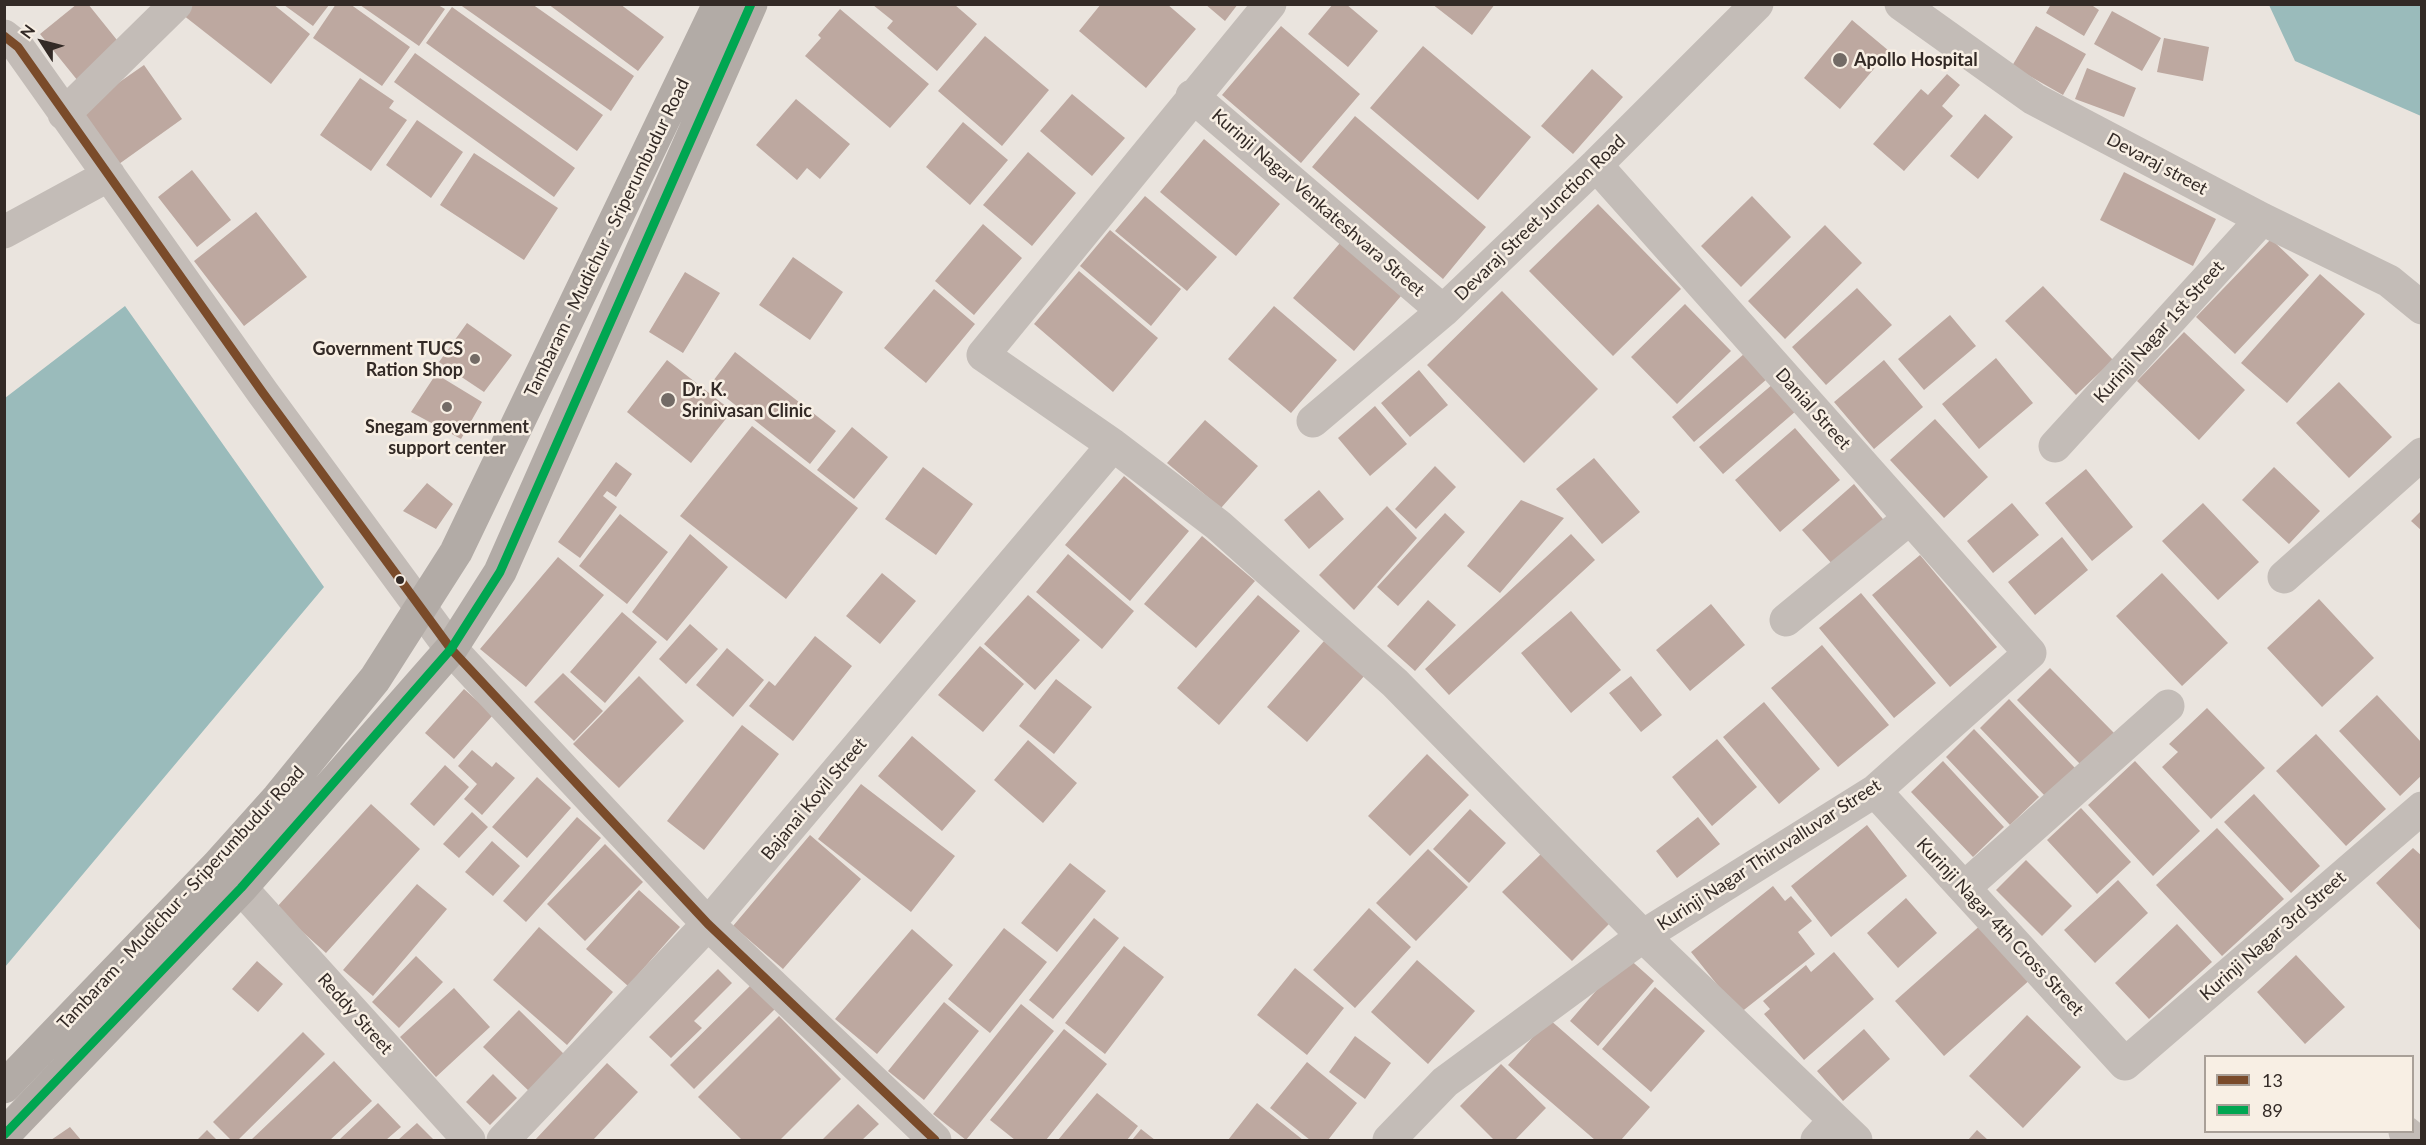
<!DOCTYPE html>
<style>
body{margin:0}
#map{position:relative;width:2426px;height:1145px;overflow:hidden;background:#eae4de;font-family:Lato,sans-serif}
canvas{display:block}
.frame{position:absolute;inset:0;border:6px solid #332a26;pointer-events:none}
.legend{position:absolute;left:2204px;top:1055px;width:210px;height:78px;box-sizing:border-box;background:#f8efe4;border:2px solid #a9a098;margin:0;padding:8px 10px;list-style:none;font-size:18px;color:#332a26}
.legend li{display:flex;align-items:center;gap:12px;height:30px}
.legend b{width:30px;border:2px solid #a9a098}
.north{position:absolute;left:12px;top:12px;width:60px;height:60px;-webkit-text-stroke:4px #f8efe4;paint-order:stroke;rotate:306deg;font-size:16px;font-weight:700;line-height:24px;text-align:center;color:#332a26}
.north::after{content:'';display:block;margin:auto;width:21px;height:27px;background:#332a26;clip-path:polygon(50% 0,100% 100%,50% 72%,0 100%)}
</style>
<div id="map">
<canvas width="2426" height="1145"></canvas>
<div class="frame"></div>
<ul class="legend">
<li><b style="height:8px;background:#7a4b2a"></b>13</li>
<li><b style="height:8px;background:#00a651"></b>89</li>
</ul>
<div class="north">N</div>
</div>
<script>
const ctx = document.querySelector('canvas').getContext('2d');
ctx.lineJoin = 'round';
function fillPath(path, color) {
  ctx.fillStyle = color;
  ctx.fill(path, 'evenodd');
}
function shape(rows) {
  const path = new Path2D();
  for (const r of rows) {
    path.moveTo(r[0], r[1]);
    for (let i = 2; i < r.length; i += 2) path.lineTo(r[i], r[i + 1]);
  }
  return path;
}
function trace(path, color, width, dash) {
  ctx.strokeStyle = color;
  ctx.lineWidth = width;
  ctx.lineCap = dash ? 'butt' : 'round';
  ctx.setLineDash(dash || []);
  ctx.stroke(path);
}
function drawText(font, color, halo, rows, align = 'center') {
  ctx.font = font + ' Lato,sans-serif';
  ctx.lineWidth = 5;
  ctx.setLineDash([]);
  ctx.textBaseline = 'middle';
  ctx.strokeStyle = halo;
  ctx.fillStyle = color;
  for (const [text, x, y, turn = 0] of rows) {
    ctx.save();
    ctx.translate(x, y);
    ctx.rotate((+turn || 0) * Math.PI / 180);
    ctx.textAlign = isNaN(turn) ? turn : align;
    if (halo) ctx.strokeText(text, 0, 0);
    ctx.fillText(text, 0, 0);
    ctx.restore();
  }
}
fillPath(shape([
 [2269,5,2421,5,2421,116,2295,61],
 [125,306,324,587,5,967,5,398]
]), '#9abbbb');
fillPath(shape([
 [77,4,88,4,121,45,78,81,40,34],
 [191,4,273,4,310,34,271,84,183,15],
 [336,4,350,4,410,47,382,86,313,38],
 [459,4,532,4,634,76,611,111],
 [548,4,620,4,664,37,638,71],
 [1101,4,1167,4,1196,29,1146,88,1079,31],
 [1205,4,1238,4,1225,21],
 [1333,4,1346,4,1378,31,1348,67,1308,34],
 [1432,4,1495,4,1472,35],
 [2051,4,2090,4,2099,10,2084,36,2046,13],
 [284,5,329,5,313,26],
 [360,5,438,5,445,9,419,46],
 [873,5,955,5,977,24,937,71,887,28,893,21],
 [452,7,603,115,577,151,426,43],
 [840,9,929,84,890,128,805,56,821,38,818,35],
 [2112,11,2161,38,2142,71,2094,44],
 [1852,20,1889,51,1840,109,1804,78],
 [1281,26,1360,94,1301,163,1222,95],
 [2036,26,2086,54,2063,95,2012,66],
 [985,36,1049,90,1002,146,938,91],
 [2164,38,2209,47,2203,81,2157,72],
 [1423,46,1531,137,1478,200,1370,108],
 [415,53,575,168,554,197,394,82],
 [144,65,182,119,119,164,81,109],
 [2087,68,2136,88,2124,117,2075,99],
 [1592,69,1623,97,1573,154,1541,126],
 [1947,74,1960,85,1942,106,1953,116,1904,171,1873,144,1921,89,1928,95],
 [360,78,394,101,389,108,407,120,371,171,320,135],
 [1072,94,1125,138,1092,176,1040,131],
 [796,99,850,144,820,179,807,168,797,180,756,145],
 [1985,114,2013,137,1978,179,1950,156],
 [1355,116,1486,227,1443,279,1312,167],
 [417,120,463,152,431,198,386,165],
 [963,122,1008,160,970,205,926,167],
 [1204,139,1280,204,1236,256,1160,192],
 [1028,152,1076,193,1032,246,983,205],
 [474,153,558,208,524,260,440,205],
 [192,170,231,220,197,247,158,197],
 [2124,172,2216,219,2193,266,2100,220],
 [1145,196,1217,257,1187,291,1115,231],
 [1752,196,1791,237,1741,287,1701,246],
 [1598,204,1681,289,1613,356,1529,271],
 [256,212,307,277,244,326,194,261],
 [983,224,1022,258,974,315,935,281],
 [1825,225,1862,263,1785,339,1748,301],
 [1110,230,1181,289,1151,326,1080,266],
 [2271,239,2309,275,2235,354,2196,317],
 [1340,243,1401,296,1354,351,1293,298],
 [793,257,843,292,810,340,759,305],
 [1079,271,1158,338,1113,392,1034,324],
 [685,272,720,293,683,353,649,332],
 [2320,274,2365,314,2287,403,2241,363],
 [2043,286,2113,360,2076,395,2005,321],
 [1857,288,1892,325,1826,385,1792,347],
 [934,289,975,324,926,383,884,348],
 [1502,291,1598,389,1524,463,1427,365],
 [1685,304,1731,351,1677,404,1631,357],
 [1274,306,1337,360,1291,413,1228,359],
 [1950,315,1976,346,1924,390,1898,359],
 [467,323,512,355,484,392,439,362],
 [2184,332,2245,390,2199,440,2137,381],
 [735,352,836,431,810,464,710,385],
 [1745,353,1767,379,1694,442,1672,417],
 [1996,358,2033,403,1979,449,1942,404],
 [667,360,732,411,691,463,627,412],
 [1884,360,1923,407,1874,449,1834,402],
 [1419,370,1448,405,1410,437,1381,403],
 [436,374,482,402,461,439,411,412],
 [2339,382,2392,437,2349,478,2296,423],
 [1773,384,1796,411,1723,474,1699,447],
 [1375,406,1407,444,1370,476,1338,438],
 [1935,419,1988,477,1944,518,1890,460],
 [1205,420,1258,466,1221,508,1167,463],
 [752,426,858,508,786,599,680,516],
 [852,427,888,457,854,499,817,470],
 [1795,428,1840,480,1780,532,1735,480],
 [1594,458,1640,512,1602,544,1556,489],
 [616,462,632,474,616,497,607,491,603,496,617,507,580,558,558,542],
 [1435,466,1456,487,1416,529,1395,509],
 [923,467,973,504,936,555,885,519],
 [2274,467,2320,511,2289,544,2242,500],
 [2086,469,2133,527,2092,561,2045,503],
 [1124,476,1189,531,1130,601,1065,545],
 [427,483,453,504,436,529,403,511],
 [1854,484,1887,524,1833,565,1802,530],
 [1319,490,1344,519,1309,549,1284,520],
 [1521,500,1564,518,1500,593,1467,566],
 [2012,503,2039,535,1993,573,1967,541],
 [2203,503,2259,562,2218,600,2162,541],
 [1387,506,1417,538,1354,610,1319,575],
 [2422,510,2422,531,2411,521],
 [1445,513,1465,532,1398,606,1377,587],
 [620,514,668,552,627,604,579,566],
 [690,534,728,567,667,641,632,612],
 [1571,534,1595,560,1449,695,1425,669],
 [1202,536,1255,581,1196,648,1144,604],
 [2062,537,2088,570,2035,615,2008,582],
 [1068,554,1134,611,1102,649,1036,592],
 [1920,555,1997,647,1950,687,1872,595],
 [558,557,604,595,526,687,480,649],
 [882,573,916,601,880,644,846,616],
 [2162,573,2228,643,2182,686,2116,616],
 [1861,593,1936,683,1894,718,1819,628],
 [1028,595,1080,640,1035,690,984,644],
 [1258,595,1300,631,1219,725,1177,688],
 [2319,599,2374,658,2322,707,2267,648],
 [1428,600,1456,625,1415,671,1387,646],
 [1711,604,1745,645,1690,691,1656,650],
 [1571,611,1621,670,1571,713,1521,653],
 [622,612,657,642,605,703,570,672],
 [690,624,718,649,686,684,659,659],
 [815,636,852,666,793,741,749,706,769,681,775,686],
 [1324,641,1365,675,1307,742,1267,707],
 [1822,645,1889,725,1838,767,1771,688],
 [980,646,1024,684,983,732,938,695],
 [727,648,764,680,733,717,696,685],
 [2050,668,2114,733,2081,765,2017,700],
 [563,673,603,711,574,741,534,702],
 [639,676,684,721,619,788,573,744],
 [1631,676,1662,715,1641,732,1609,693],
 [1056,679,1092,707,1054,754,1019,726],
 [464,689,493,715,454,759,425,733],
 [2377,695,2422,743,2422,775,2400,796,2339,731],
 [2009,699,2075,768,2045,796,1980,728],
 [1764,702,1820,769,1779,804,1723,737],
 [2207,708,2265,768,2211,819,2162,767,2178,752,2169,744],
 [742,725,779,754,704,850,667,821],
 [1974,729,2039,797,2010,825,1946,757],
 [2316,734,2386,809,2346,846,2276,771],
 [912,736,976,791,942,831,878,776],
 [1717,739,1757,787,1712,826,1672,777],
 [1028,740,1077,783,1043,823,994,780],
 [472,750,492,767,496,762,515,778,482,815,464,799,477,784,458,766],
 [1427,754,1469,795,1410,856,1368,816],
 [1943,761,2004,827,1973,857,1911,792],
 [2135,761,2200,831,2153,876,2088,805],
 [445,765,469,787,434,826,410,804],
 [537,777,571,808,527,858,492,827],
 [861,784,955,856,911,912,818,839],
 [2254,794,2320,866,2291,893,2224,822],
 [371,804,420,849,326,953,276,908],
 [2081,808,2131,862,2097,894,2047,840],
 [1470,809,1506,843,1469,883,1433,849],
 [472,812,488,827,459,858,443,844],
 [577,817,601,838,526,922,503,901],
 [1698,817,1720,844,1677,878,1656,851],
 [1867,825,1907,876,1831,937,1791,886],
 [2217,828,2284,899,2222,956,2156,885],
 [810,835,861,879,783,969,733,926],
 [492,841,520,866,493,896,465,872],
 [605,844,643,882,585,941,547,904],
 [2413,848,2422,856,2422,932,2376,883],
 [1428,849,1468,887,1416,941,1376,903],
 [1543,852,1612,921,1572,961,1502,892],
 [2026,860,2072,906,2042,936,1996,890],
 [1070,863,1106,891,1057,952,1021,923],
 [2118,880,2148,913,2095,963,2064,930],
 [417,884,447,909,373,996,343,970],
 [1773,886,1785,901,1791,896,1812,921,1798,932,1815,954,1740,1013,1691,952],
 [639,890,680,927,628,986,586,949],
 [1906,898,1937,933,1898,968,1867,933],
 [1369,908,1411,947,1355,1008,1313,970],
 [1094,918,1119,938,1053,1019,1029,1000],
 [1983,923,2032,978,1944,1056,1895,1001],
 [2177,924,2212,962,2149,1019,2115,983],
 [539,927,613,992,567,1045,493,980],
 [1004,928,1047,962,990,1033,948,999],
 [912,929,953,965,877,1054,835,1019],
 [1124,946,1164,977,1105,1054,1065,1023],
 [1834,952,1874,999,1804,1060,1764,1014,1770,1009,1763,1001,1806,965,1811,972],
 [2296,955,2345,1007,2305,1044,2257,992],
 [416,956,443,982,399,1028,372,1002],
 [1626,956,1654,981,1598,1046,1570,1021],
 [1417,960,1475,1011,1428,1064,1371,1012],
 [257,961,283,984,258,1012,232,989],
 [1295,968,1344,1008,1307,1055,1257,1015],
 [718,969,732,983,694,1021,702,1028,671,1058,649,1037],
 [752,984,776,1008,694,1089,670,1065],
 [1655,987,1705,1031,1651,1092,1602,1049],
 [454,988,490,1027,436,1077,400,1037],
 [944,1002,979,1031,924,1100,888,1071],
 [1021,1004,1054,1031,966,1140,933,1114],
 [519,1010,567,1057,531,1093,483,1047],
 [2027,1015,2081,1067,2023,1128,1969,1076],
 [779,1016,841,1079,780,1140,742,1140,698,1097],
 [1549,1019,1650,1107,1621,1140,1595,1140,1508,1065],
 [1064,1029,1107,1064,1046,1140,1015,1140,990,1120],
 [1864,1029,1890,1059,1843,1101,1817,1071],
 [303,1032,325,1054,238,1140,231,1140,213,1122],
 [1355,1036,1391,1063,1365,1099,1329,1072],
 [334,1061,372,1101,330,1140,251,1140],
 [1307,1062,1357,1103,1328,1140,1310,1140,1270,1108],
 [607,1063,638,1092,593,1140,535,1140],
 [1501,1064,1546,1108,1515,1140,1494,1140,1460,1106],
 [493,1074,517,1098,490,1125,466,1102],
 [1097,1093,1138,1126,1127,1140,1058,1140],
 [378,1103,401,1127,386,1140,339,1140],
 [1257,1103,1303,1140,1228,1140],
 [858,1104,879,1124,862,1140,822,1140],
 [417,1123,434,1140,398,1140],
 [70,1127,81,1140,51,1140],
 [1141,1129,1155,1140,1132,1140],
 [207,1130,217,1140,197,1140],
 [1977,1130,1988,1140,1968,1140]
]), '#bda8a0');
trace(shape([
 [1270,4,983,355,1113,445,1218,525,1395,683,1643,936,1856,1140],
 [1901,4,2034,99,2262,219,2389,281,2422,308],
 [4,36,18,47,263,393,451,649,708,924,935,1140],
 [1192,96,1443,311],
 [64,114,176,4],
 [4,232,109,175],
 [1313,421,1443,311,1596,165,1757,4],
 [2055,446,2262,219],
 [2284,577,2422,454],
 [1786,620,1910,518],
 [1875,791,2125,1064,2422,808],
 [241,888,469,1140],
 [1964,888,2168,706],
 [2405,1132,2415,1140],
 [503,1140,708,924,1113,445],
 [1389,1140,1445,1082,1643,936,1875,791,2030,653,1596,165],
 [1817,1140,1835,1120]
]), '#c3bcb7', 33);
trace(shape([
 [4,1087,217,866,278,798,375,679,456,552,719,4],
 [4,1135,241,888,451,649,500,572,751,4]
]), '#b2aba6', 33);
trace(shape([
 [4,36,18,47,263,393,451,649,708,924,935,1140]
]), '#7a4b2a', 9);
trace(shape([
 [4,1135,241,888,451,649,500,572,751,4]
]), '#00a651', 9);
for (const [x, y, r, color] of [
 [1840,60,8,"#736b66"],
 [475,359,6,"#736b66"],
 [668,400,8,"#736b66"],
 [447,407,6,"#736b66"],
 [400,580,5,"#332a26"]
]) {
  const dot = new Path2D();
  dot.arc(x, y, r, 0, 2 * Math.PI);
  ctx.fillStyle = color;
  ctx.fill(dot);
  trace(dot, '#f8efe4', 2);
}
drawText('bold 18px', '#332a26', '#f8efe4', [
 ["Apollo Hospital",1854,60],
 ["Government TUCS",463,349,"right"],
 ["Ration Shop",463,370,"right"],
 ["Dr. K.",682,390],
 ["Srinivasan Clinic",682,411],
 ["Snegam government",447,427,"center"],
 ["support center",447,448,"center"]
], 'left');
drawText('18px', '#332a26', '#f8efe4', [
 ["Devaraj street",2157,164,28],
 ["Kurinji Nagar Venkateshvara Street",1318,203,41],
 ["Devaraj Street Junction Road",1540,218,-44],
 ["Tambaram - Mudichur - Sriperumbudur Road",607,238,-64],
 ["Kurinji Nagar 1st Street",2159,332,-48],
 ["Danial Street",1813,409,48],
 ["Bajanai Kovil Street",814,799,-50],
 ["Kurinji Nagar Thiruvalluvar Street",1769,855,-33],
 ["Tambaram - Mudichur - Sriperumbudur Road",181,898,-47],
 ["Kurinji Nagar 4th Cross Street",2000,927,47],
 ["Kurinji Nagar 3rd Street",2273,936,-41],
 ["Reddy Street",355,1014,48]
]);
</script>
